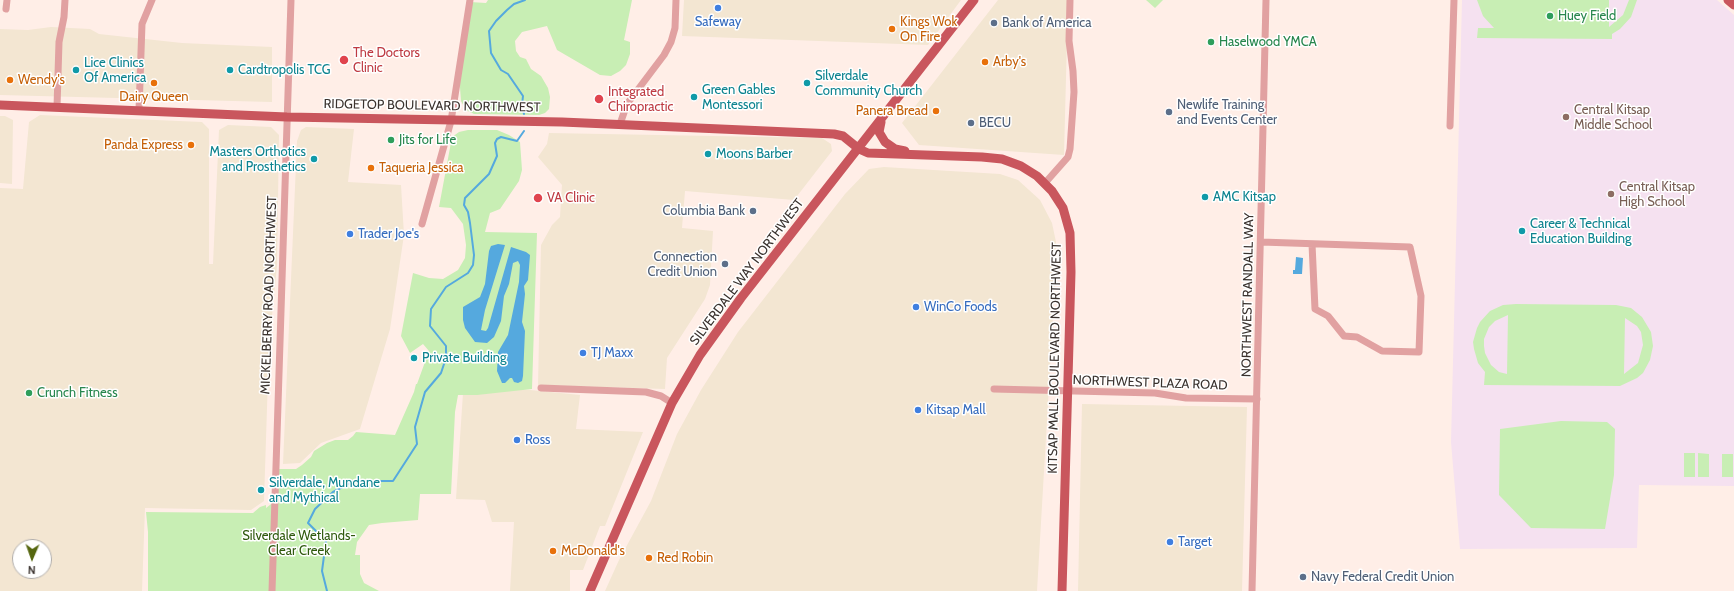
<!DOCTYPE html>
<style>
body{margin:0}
#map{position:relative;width:1734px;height:591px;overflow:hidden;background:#ffeee7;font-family:Cabin,sans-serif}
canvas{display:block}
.north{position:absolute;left:12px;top:539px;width:40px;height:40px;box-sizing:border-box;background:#fff;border:1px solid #b0adab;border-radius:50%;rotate:182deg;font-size:11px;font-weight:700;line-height:16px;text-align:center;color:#3a322e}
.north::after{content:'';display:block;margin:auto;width:14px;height:18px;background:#55660f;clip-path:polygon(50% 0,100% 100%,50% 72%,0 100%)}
</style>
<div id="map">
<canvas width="1734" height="591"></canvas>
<div class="north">N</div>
</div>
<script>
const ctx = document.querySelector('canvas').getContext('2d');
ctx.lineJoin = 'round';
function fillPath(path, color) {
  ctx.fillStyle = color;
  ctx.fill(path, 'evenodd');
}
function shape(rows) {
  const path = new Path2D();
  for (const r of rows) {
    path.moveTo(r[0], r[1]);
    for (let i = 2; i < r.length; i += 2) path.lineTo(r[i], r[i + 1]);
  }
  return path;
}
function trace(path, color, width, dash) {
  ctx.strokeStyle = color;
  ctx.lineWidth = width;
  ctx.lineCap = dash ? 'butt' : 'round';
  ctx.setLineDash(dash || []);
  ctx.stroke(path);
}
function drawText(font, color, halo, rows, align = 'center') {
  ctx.font = font + ' Cabin,sans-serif';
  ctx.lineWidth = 3;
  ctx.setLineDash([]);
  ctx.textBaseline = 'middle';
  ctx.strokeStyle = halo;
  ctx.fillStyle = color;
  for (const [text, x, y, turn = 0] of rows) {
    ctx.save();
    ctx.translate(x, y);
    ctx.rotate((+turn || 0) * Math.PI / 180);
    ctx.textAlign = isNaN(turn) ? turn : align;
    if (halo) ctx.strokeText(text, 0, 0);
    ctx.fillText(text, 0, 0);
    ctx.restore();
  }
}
fillPath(shape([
 [684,0,961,0,928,45,682,36],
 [998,0,1068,0,1064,155,919,145,902,123],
 [51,27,90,29,99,34,182,43,272,47,272,102,0,95,0,29,28,30],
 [40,115,202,122,209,129,209,264,213,264,219,130,228,125,271,127,279,135,277,266,269,346,264,501,251,510,145,508,142,591,0,591,0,188,23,189,29,122],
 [20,547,44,547,44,571,20,571],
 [0,116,5,116,13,120,12,184,0,183],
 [306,127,354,129,348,182,401,185,404,235,390,329,360,429,321,443,300,463,283,464,297,141,301,130],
 [549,133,822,138,831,144,832,151,794,200,685,191,682,228,713,231,710,285,705,299,667,358,665,389,538,385,541,245,552,225,560,217,562,185,538,157,547,144],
 [884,167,1000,174,1018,180,1040,200,1052,223,1056,242,1054,300,1037,591,605,591,619,560,651,501,677,434,701,390,738,332,845,194,869,169],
 [520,389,580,395,576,429,643,432,605,526,600,526,583,570,570,570,570,591,510,591,514,522,492,522,485,500,456,499,463,393],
 [1082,404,1247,407,1242,591,1078,591]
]), '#f3e6d2');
fillPath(shape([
 [1462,0,1717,0,1734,15,1734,486,1639,485,1637,548,1460,549,1451,442]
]), '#f5e1f0');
fillPath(shape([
 [488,0,632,0,624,40,630,42,630,54,626,65,620,71,611,76,600,75,557,50,547,26,522,32,515,41,516,51,520,57,526,59,531,69,541,76,548,88,550,97,549,109,545,113,539,115,474,114,466,110,461,101,459,74,470,2,486,3],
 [1146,0,1163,0,1155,8],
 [1477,0,1609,0,1609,27,1623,15,1629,0,1637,0,1631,17,1620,29,1612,34,1612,39,1477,38,1478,28,1494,28,1483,16],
 [468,130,497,130,509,135,520,142,522,170,519,181,500,209,490,213,485,232,537,233,532,389,477,395,458,395,455,412,451,494,420,494,418,520,382,523,369,525,357,542,355,555,360,555,360,574,364,583,379,591,148,591,148,532,146,512,253,513,260,507,266,505,266,508,275,501,276,469,296,469,302,465,311,457,314,451,327,443,335,440,348,440,353,436,356,432,395,435,414,392,416,384,417,384,429,351,423,344,410,353,401,336,413,273,429,278,443,279,458,270,465,258,466,245,463,224,451,208,439,207,452,137,459,132],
 [1516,304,1616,305,1631,308,1642,317,1651,332,1653,346,1650,360,1643,373,1637,378,1620,386,1484,385,1485,372,1478,363,1474,349,1473,342,1477,328,1480,322,1490,311,1503,305],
 [1508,315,1507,374,1499,372,1491,365,1485,353,1484,346,1484,339,1489,327,1495,321],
 [1625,318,1637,326,1641,332,1643,345,1638,363,1624,374],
 [1561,421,1607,422,1615,429,1614,475,1605,529,1531,528,1499,495,1500,429],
 [1684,453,1695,453,1695,477,1684,477],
 [1698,453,1709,454,1709,477,1698,477],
 [1722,454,1733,454,1733,477,1722,477]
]), '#c8eeb4');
fillPath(shape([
 [498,244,505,245,485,310,481,330,486,331,488,328,511,247,526,252,530,255,528,280,524,286,525,294,522,322,525,331,523,376,522,381,518,383,514,382,512,378,510,378,505,383,502,383,497,371,498,352,508,335,519,282,520,265,518,261,513,263,509,284,504,296,501,321,494,337,487,343,475,342,465,328,463,320,463,307,480,297,485,284,489,251,491,246],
 [1296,257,1303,258,1302,274,1293,274,1293,270,1295,270]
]), '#55a9de');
trace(shape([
 [524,114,522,105,523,96,508,74,501,70,491,53,489,31,496,21,507,10,514,4,525,0],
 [327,591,322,571,326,541,308,523,315,509,333,492,354,481,393,481,417,444,415,427,425,392,441,373,446,358,446,346,430,326,431,309,446,287,468,273,473,265,474,255,470,223,468,212,464,205,465,198,489,174,497,156,495,143,497,139,501,137,517,141,524,131]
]), '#55a9de', 2);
trace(shape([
 [6,9,7,0],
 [57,107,59,42,64,17,65,0],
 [139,110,142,24,152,0],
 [620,124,627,104,664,55,671,42,675,28,676,0],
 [1450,126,1454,0],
 [1045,183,1068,157,1070,149,1074,92,1073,71,1069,41,1070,0],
 [422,224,451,121,470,0],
 [1261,242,1410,247,1421,296,1419,352,1382,351,1357,337,1344,336,1328,316,1315,309,1312,244],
 [541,388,646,392,661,396,672,403],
 [994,389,1155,393,1186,398,1257,399],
 [272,591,291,0],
 [1252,591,1266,0]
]), '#e1a1a1', 7);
trace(shape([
 [1728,0,1734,5],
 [0,105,287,117,562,122,834,134,843,136,859,149,868,153,982,157,1002,159,1021,166,1037,176,1052,191,1063,208,1070,233,1071,272,1062,591],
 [881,122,879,132,885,142,895,149,905,151],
 [590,591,672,403,700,355,741,298,974,0]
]), '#c9565d', 9);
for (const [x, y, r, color] of [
 [718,8,4,"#3f7fe0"],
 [1550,16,4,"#2e9e5b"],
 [994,23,4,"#5c6f8a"],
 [892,29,4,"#e8710a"],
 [1211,42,4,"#2e9e5b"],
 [344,60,5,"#e0444e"],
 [985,62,4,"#e8710a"],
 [76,70,4,"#0f9aa8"],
 [230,70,4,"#0f9aa8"],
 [10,80,4,"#e8710a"],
 [154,83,4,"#e8710a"],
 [807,83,4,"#0f9aa8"],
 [694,97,4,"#0f9aa8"],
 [599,99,5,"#e0444e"],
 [936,111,4,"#e8710a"],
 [1169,112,4,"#5c6f8a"],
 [1566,117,4,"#8d6e63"],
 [971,123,4,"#5c6f8a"],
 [391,140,4,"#2e9e5b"],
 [191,145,4,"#e8710a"],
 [708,154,4,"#0f9aa8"],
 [314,159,4,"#0f9aa8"],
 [371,168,4,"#e8710a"],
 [1611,194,4,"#8d6e63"],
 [1205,197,4,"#0f9aa8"],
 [538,198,5,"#e0444e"],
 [753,211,4,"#5c6f8a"],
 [1522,231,4,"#0f9aa8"],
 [350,234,4,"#3f7fe0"],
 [725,264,4,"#5c6f8a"],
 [916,307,4,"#3f7fe0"],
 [583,353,4,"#3f7fe0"],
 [414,358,4,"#0f9aa8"],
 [29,393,4,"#2e9e5b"],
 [918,410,4,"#3f7fe0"],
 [517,440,4,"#3f7fe0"],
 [261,490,4,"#0f9aa8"],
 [1170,542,4,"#3f7fe0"],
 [553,551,4,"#e8710a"],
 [649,558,4,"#e8710a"],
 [1303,577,4,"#5c6f8a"]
]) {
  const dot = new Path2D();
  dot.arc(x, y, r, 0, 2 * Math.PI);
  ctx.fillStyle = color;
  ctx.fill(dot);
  trace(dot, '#fff', 1.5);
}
drawText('13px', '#27864d', '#fff', [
 ["Huey Field",1558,16],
 ["Haselwood YMCA",1219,42],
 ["Jits for Life",399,140],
 ["Crunch Fitness",37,393]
], 'left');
drawText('13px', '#366cbe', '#fff', [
 ["Safeway",718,22,"center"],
 ["Trader Joe's",358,234],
 ["WinCo Foods",924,307],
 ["TJ Maxx",591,353],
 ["Kitsap Mall",926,410],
 ["Ross",525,440],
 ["Target",1178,542]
], 'left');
drawText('13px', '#c56008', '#fff', [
 ["Kings Wok",900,22],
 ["On Fire",900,37],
 ["Arby's",993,62],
 ["Wendy's",18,80],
 ["Dairy Queen",154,97,"center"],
 ["Panera Bread",928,111,"right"],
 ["Panda Express",183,145,"right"],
 ["Taqueria Jessica",379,168],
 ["McDonald's",561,551],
 ["Red Robin",657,558]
], 'left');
drawText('13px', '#4e5e75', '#fff', [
 ["Bank of America",1002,23],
 ["Newlife Training",1177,105],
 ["and Events Center",1177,120],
 ["BECU",979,123],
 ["Columbia Bank",745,211,"right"],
 ["Connection",717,257,"right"],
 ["Credit Union",717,272,"right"],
 ["Navy Federal Credit Union",1311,577]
], 'left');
drawText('13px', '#be3a42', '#fff', [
 ["The Doctors",353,53],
 ["Clinic",353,68],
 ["Integrated",608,92],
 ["Chiropractic",608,107],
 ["VA Clinic",547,198]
], 'left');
drawText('13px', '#0d838f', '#fff', [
 ["Lice Clinics",84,63],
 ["Of America",84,78],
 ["Cardtropolis TCG",238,70],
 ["Silverdale",815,76],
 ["Community Church",815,91],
 ["Green Gables",702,90],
 ["Montessori",702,105],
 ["Masters Orthotics",306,152,"right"],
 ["and Prosthetics",306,167,"right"],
 ["Moons Barber",716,154],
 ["AMC Kitsap",1213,197],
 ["Career & Technical",1530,224],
 ["Education Building",1530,239],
 ["Private Building",422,358],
 ["Silverdale, Mundane",269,483],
 ["and Mythical",269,498]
], 'left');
drawText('13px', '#3a322e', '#fff', [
 ["RIDGETOP BOULEVARD NORTHWEST",432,106,1],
 ["SILVERDALE WAY NORTHWEST",747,272,-53],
 ["MICKELBERRY ROAD NORTHWEST",269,295,-88],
 ["NORTHWEST RANDALL WAY",1248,295,-89],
 ["KITSAP MALL BOULEVARD NORTHWEST",1055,358,-89],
 ["NORTHWEST PLAZA ROAD",1150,383,2]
]);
drawText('13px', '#785e54', '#fff', [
 ["Central Kitsap",1574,110],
 ["Middle School",1574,125],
 ["Central Kitsap",1619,187],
 ["High School",1619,202]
], 'left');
drawText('13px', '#2f5a0d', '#fff', [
 ["Silverdale Wetlands-",299,536],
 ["Clear Creek",299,551]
]);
</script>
